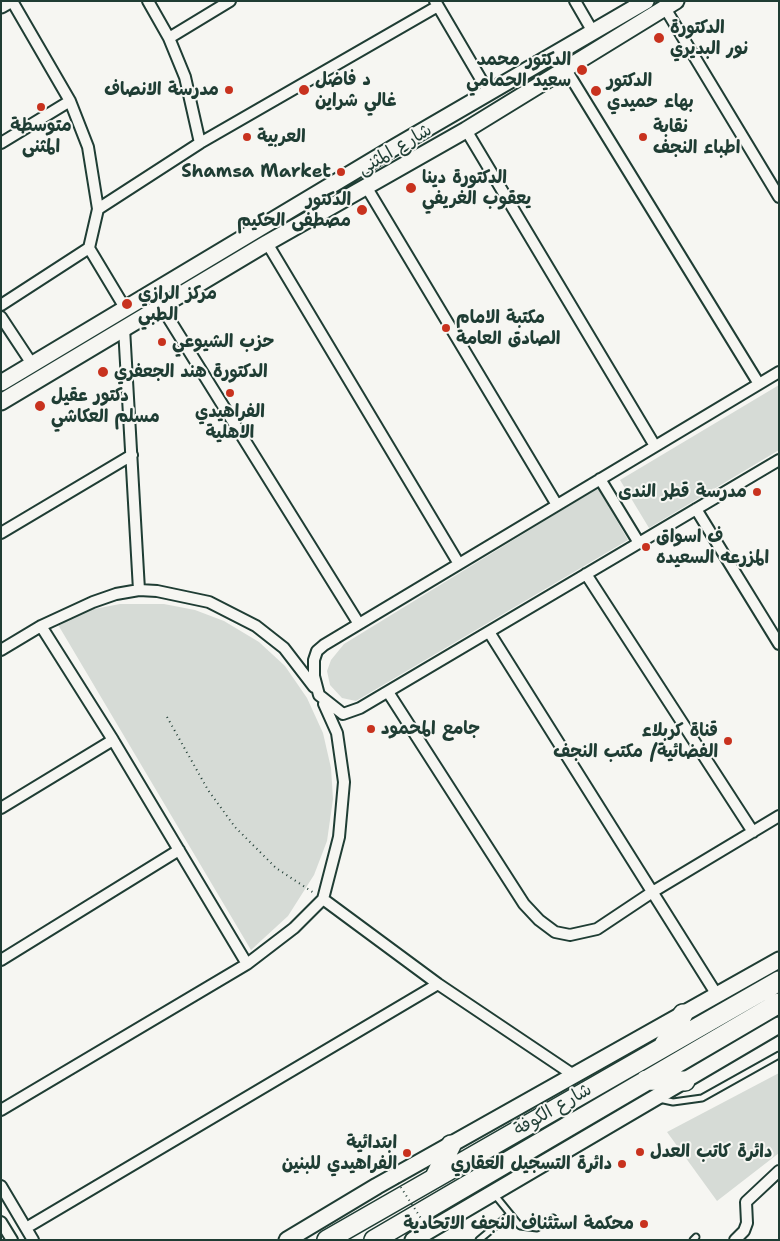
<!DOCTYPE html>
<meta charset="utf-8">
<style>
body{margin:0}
#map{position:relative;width:780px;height:1241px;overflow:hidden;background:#f6f6f2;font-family:"Shantell Sans",sans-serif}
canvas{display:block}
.frame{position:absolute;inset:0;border:2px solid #1f3d34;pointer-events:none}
</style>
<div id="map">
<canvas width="780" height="1241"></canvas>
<div class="frame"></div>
</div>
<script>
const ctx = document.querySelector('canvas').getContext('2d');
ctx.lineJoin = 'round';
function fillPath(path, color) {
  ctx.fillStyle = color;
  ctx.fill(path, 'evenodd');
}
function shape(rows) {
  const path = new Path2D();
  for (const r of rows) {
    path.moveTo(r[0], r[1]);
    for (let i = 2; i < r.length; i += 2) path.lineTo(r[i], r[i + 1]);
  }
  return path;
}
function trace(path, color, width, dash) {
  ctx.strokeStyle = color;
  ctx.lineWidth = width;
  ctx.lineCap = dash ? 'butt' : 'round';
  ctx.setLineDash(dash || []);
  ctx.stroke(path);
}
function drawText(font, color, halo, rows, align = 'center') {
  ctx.font = font + ' "Shantell Sans","Playpen Sans Arabic",sans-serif';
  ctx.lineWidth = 4;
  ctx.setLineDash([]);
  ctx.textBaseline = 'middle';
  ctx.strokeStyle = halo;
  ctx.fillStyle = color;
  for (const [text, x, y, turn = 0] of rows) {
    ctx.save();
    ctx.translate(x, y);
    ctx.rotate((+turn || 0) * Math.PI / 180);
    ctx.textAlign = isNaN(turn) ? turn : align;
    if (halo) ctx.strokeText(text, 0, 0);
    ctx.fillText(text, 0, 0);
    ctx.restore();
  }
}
fillPath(shape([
 [779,385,779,450,649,528,620,480],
 [598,488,628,540,356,701,342,698,330,685,327,671,331,660,344,644],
 [120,604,164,604,195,610,224,621,259,642,285,666,307,698,323,733,331,768,333,799,327,841,314,875,288,916,251,950,57,623,89,610],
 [779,1073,779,1153,717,1201,667,1132]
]), '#d6dbd6');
const lane = shape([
 [659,1099,673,1102,702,1098,779,1055],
 [494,1194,520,1226,537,1228,553,1218],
 [479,1240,509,1215],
 [693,1240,696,1237]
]);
const street = shape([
 [148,1,169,38,185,77,200,143],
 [435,1,489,93],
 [575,1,593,32],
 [665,8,779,197],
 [169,38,230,1],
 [565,68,759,384],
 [466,130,655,446],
 [1,143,70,101],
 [367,188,557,505],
 [98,209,200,143,438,6],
 [267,243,459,564],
 [89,248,125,308],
 [1,305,89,248,98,209,88,147,70,101,12,1],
 [161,306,359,624],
 [1,317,32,364],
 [124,328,139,590],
 [779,372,324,645,317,651,314,660,314,676,319,695,343,714,360,708,779,460],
 [600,479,639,543],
 [696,509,779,644],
 [1,533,132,455],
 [586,574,753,832],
 [41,626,113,740,247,964],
 [489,632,717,995],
 [1,650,41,626,93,602,116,594,139,590,157,591,209,602,256,626,284,648,314,687],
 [388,692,524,904,539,920,555,932,570,935,597,929,654,891,779,816],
 [1,808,113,740],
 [323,899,438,984,575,1076],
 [1,960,179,850],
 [1,1110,247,964,294,928,323,899,339,837,344,782,337,733,324,704],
 [1,1186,33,1240],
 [1,1222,12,1240],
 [26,1228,438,984],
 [735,1240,744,1231,747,1223,746,1202,779,1171]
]);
const secondary = shape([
 [1,5,8,1],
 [1,383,395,147,646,1],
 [1,402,267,243,466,130,676,1],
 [287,1240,377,1186,779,960],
 [413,1240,779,1025]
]);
const highway = shape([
 [664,1045,683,1014],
 [646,1080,685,1081],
 [435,1177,451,1145],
 [327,1240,779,981],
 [374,1240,779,1003]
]);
trace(lane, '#1f3d34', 9);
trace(street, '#1f3d34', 14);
trace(secondary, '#1f3d34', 19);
trace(highway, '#1f3d34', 22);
trace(shape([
 [167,717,208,790,235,827,276,868,314,893]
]), '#1f3d34', 2, [1, 4]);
trace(lane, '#f6f6f2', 5);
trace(street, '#f6f6f2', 10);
trace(secondary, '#f6f6f2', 15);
trace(highway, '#f6f6f2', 19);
trace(shape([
 [398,1183,426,1226]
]), '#1f3d34', 2, [1, 4]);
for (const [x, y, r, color] of [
 [659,38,6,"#c8321e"],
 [582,70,6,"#c8321e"],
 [229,90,5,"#c8321e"],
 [304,90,6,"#c8321e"],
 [596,91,6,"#c8321e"],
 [41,107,5,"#c8321e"],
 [247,137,5,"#c8321e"],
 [643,137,5,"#c8321e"],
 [341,172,5,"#c8321e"],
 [411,188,6,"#c8321e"],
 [362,210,6,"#c8321e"],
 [127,304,6,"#c8321e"],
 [446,328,5,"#c8321e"],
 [162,342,5,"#c8321e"],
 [103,372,6,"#c8321e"],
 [230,393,5,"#c8321e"],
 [40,406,6,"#c8321e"],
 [757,492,5,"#c8321e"],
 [646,547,5,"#c8321e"],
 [371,729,5,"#c8321e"],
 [728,741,5,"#c8321e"],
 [640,1152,5,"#c8321e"],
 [407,1153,5,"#c8321e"],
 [622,1164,5,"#c8321e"],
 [644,1224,5,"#c8321e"]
]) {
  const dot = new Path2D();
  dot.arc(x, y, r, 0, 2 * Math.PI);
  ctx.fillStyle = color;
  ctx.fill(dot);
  trace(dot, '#f6f6f2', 2);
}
drawText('bold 18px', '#1f3d34', '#f6f6f2', [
 ["الدكتورة",670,28],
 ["نور البديري",670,49],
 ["الدكتور محمد",571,60,"right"],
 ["سعيد الحمامي",571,81,"right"],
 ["د فاضل",315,80],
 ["غالي شراين",315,101],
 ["الدكتور",607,81],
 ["بهاء حميدي",607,102],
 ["مدرسة الانصاف",219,90,"right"],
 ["متوسطة",41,126,"center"],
 ["المثنى",41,147,"center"],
 ["نقابة",653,127],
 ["اطباء النجف",653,148],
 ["العربية",257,137],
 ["Shamsa Market",331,172,"right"],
 ["الدكتورة دينا",422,178],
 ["يعقوب الغريفي",422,199],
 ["الدكتور",351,200,"right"],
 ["مصطفى الحكيم",351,221,"right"],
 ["مركز الرازي",138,294],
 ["الطبي",138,315],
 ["مكتبة الامام",456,318],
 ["الصادق العامة",456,339],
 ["حزب الشيوعي",172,342],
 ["الدكتورة هند الجعفري",114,372],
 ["دكتور عقيل",51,396],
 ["مسلم العكاشي",51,417],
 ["الفراهيدي",230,412,"center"],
 ["الاهلية",230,433,"center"],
 ["مدرسة قطر الندى",747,492,"right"],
 ["ف اسواق",656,537],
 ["المزرعه السعيده",656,558],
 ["جامع المحمود",381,729],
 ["قناة كربلاء",718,731,"right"],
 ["الفضائية/ مكتب النجف",718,752,"right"],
 ["ابتدائية",397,1143,"right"],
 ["الفراهيدي للبنين",397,1164,"right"],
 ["دائرة كاتب العدل",650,1152],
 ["دائرة التسجيل العقاري",612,1164,"right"],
 ["محكمة استئناف النجف الاتحادية",634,1224,"right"]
], 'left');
drawText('18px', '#1f3d34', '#f6f6f2', [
 ["شارع المثنى",395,150,-31],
 ["شارع الكوفة",553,1110,-30]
]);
</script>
